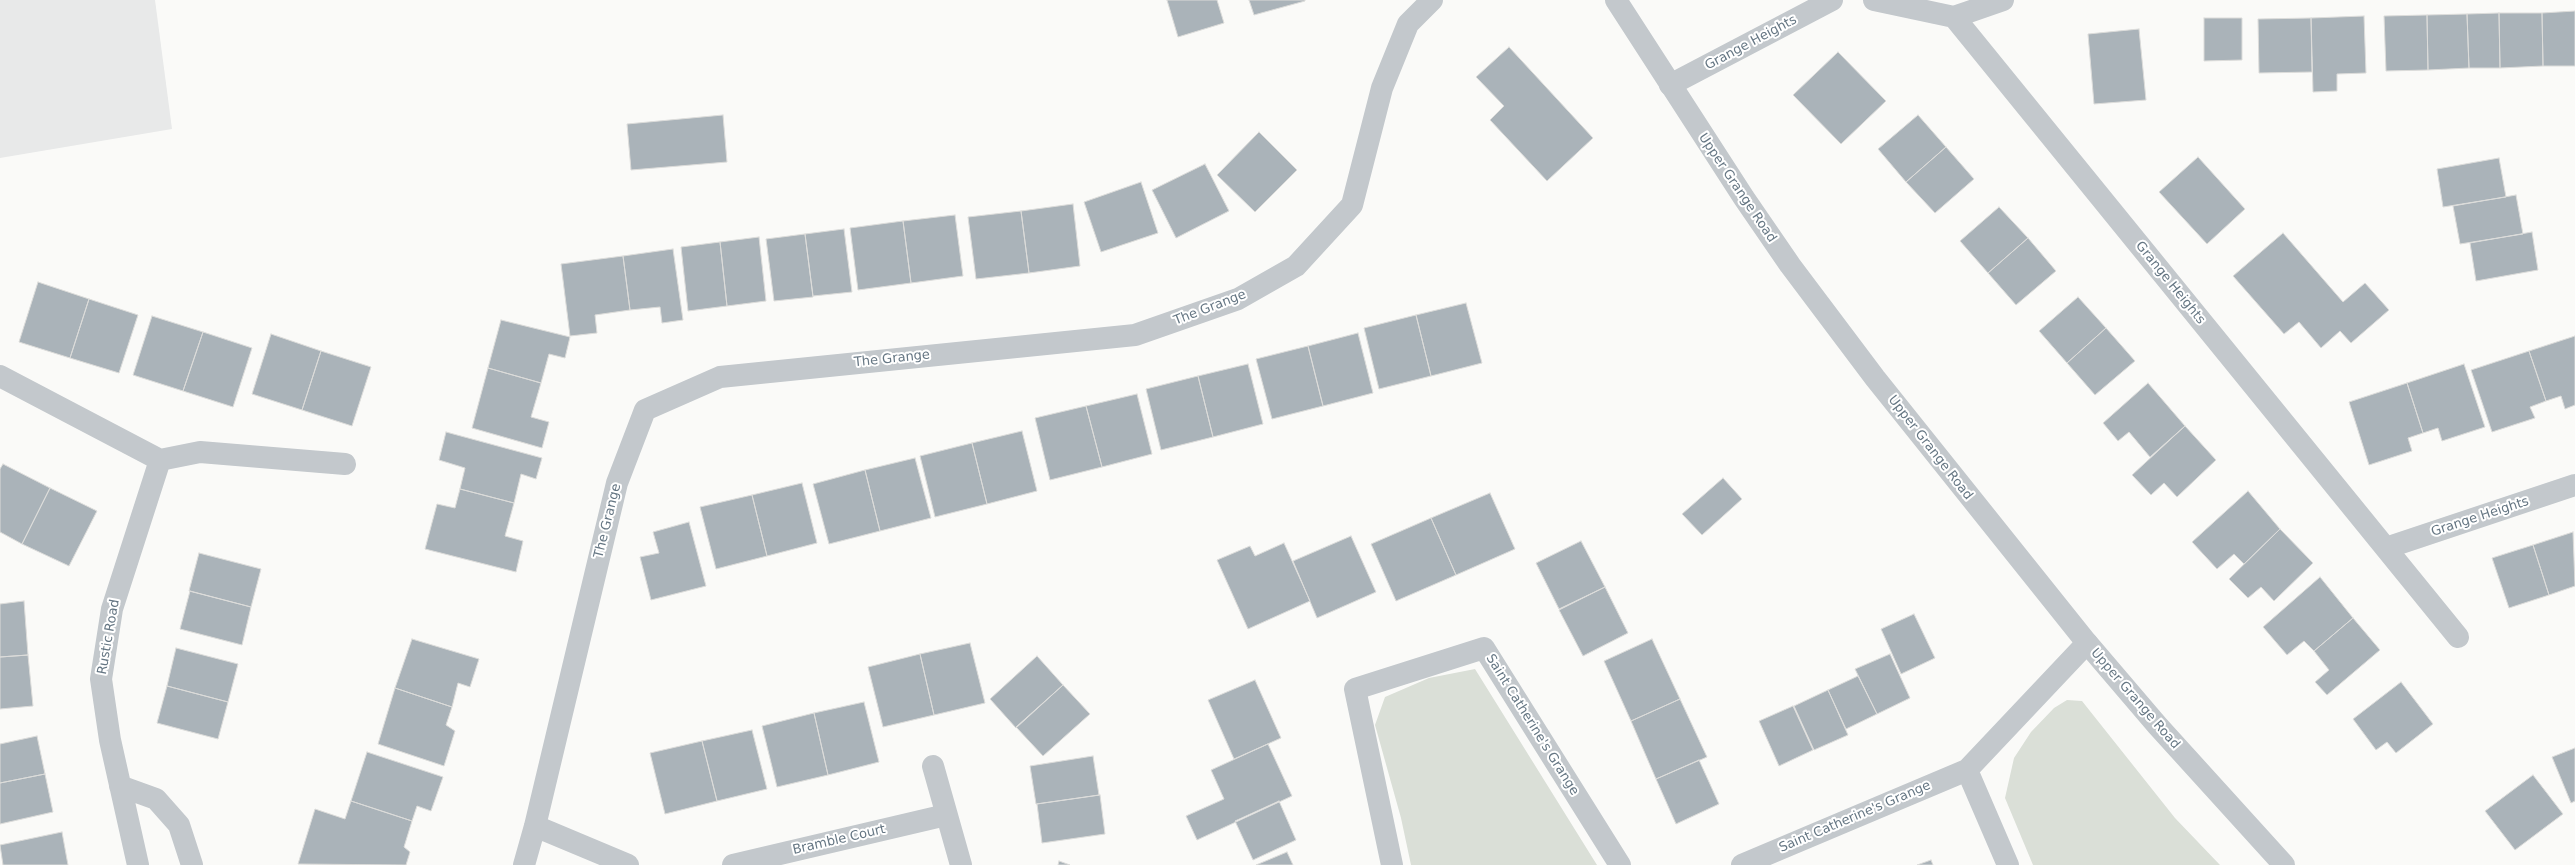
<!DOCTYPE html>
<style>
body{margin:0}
canvas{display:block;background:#fafaf8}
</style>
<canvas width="2575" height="865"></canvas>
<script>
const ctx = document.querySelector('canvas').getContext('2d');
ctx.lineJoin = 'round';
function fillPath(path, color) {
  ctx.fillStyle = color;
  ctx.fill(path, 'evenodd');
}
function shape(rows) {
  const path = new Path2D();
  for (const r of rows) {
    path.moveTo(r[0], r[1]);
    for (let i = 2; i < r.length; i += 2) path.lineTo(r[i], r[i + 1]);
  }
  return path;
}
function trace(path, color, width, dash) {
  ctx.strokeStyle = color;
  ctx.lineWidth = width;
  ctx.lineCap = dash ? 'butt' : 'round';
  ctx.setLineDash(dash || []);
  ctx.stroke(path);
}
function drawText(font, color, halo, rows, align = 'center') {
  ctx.font = font + ' "DejaVu Sans",sans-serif';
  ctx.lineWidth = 4;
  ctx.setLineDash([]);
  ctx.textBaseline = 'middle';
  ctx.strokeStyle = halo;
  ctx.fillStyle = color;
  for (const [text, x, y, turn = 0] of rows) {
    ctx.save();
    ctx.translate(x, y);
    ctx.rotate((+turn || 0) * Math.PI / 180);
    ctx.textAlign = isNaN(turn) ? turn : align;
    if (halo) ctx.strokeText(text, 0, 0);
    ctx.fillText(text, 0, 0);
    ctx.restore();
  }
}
fillPath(shape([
 [0,0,155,0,172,129,0,158]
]), '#e8e9e9');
fillPath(shape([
 [1475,669,1597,865,1411,865,1401,818,1375,725,1385,697,1429,678],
 [2067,700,2082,701,2175,818,2220,865,2033,865,2005,798,2014,758,2031,732,2054,708]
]), '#dadfd7');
const building = shape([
 [1167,0,1217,0,1224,23,1178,37,1167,0],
 [1249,0,1305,0,1305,1,1254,15,1249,0],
 [2575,11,2575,66,2543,66,2542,13,2575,11],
 [2499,13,2542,13,2543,66,2500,68,2499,13],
 [2499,13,2500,68,2469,68,2467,14,2499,13],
 [2467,14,2469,68,2428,70,2427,15,2467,14],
 [2427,15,2428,70,2386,71,2384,16,2427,15],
 [2364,16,2366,73,2337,74,2337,91,2313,92,2311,18,2364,16],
 [2204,18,2242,18,2242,60,2204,61,2204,18],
 [2311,18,2312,72,2259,73,2258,19,2311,18],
 [2139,29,2146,100,2094,104,2088,34,2139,29],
 [1509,47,1593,138,1547,181,1490,120,1504,106,1476,77,1509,47],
 [1838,52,1886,101,1841,144,1793,95,1838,52],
 [723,115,727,162,631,170,627,124,723,115],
 [1918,115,1946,147,1906,182,1878,149,1918,115],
 [1259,132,1297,170,1255,212,1217,175,1259,132],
 [1946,147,1974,179,1935,213,1906,182,1946,147],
 [2198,157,2245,209,2207,244,2159,192,2198,157],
 [2499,158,2506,197,2443,207,2437,169,2499,158],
 [1205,164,1229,211,1176,238,1152,190,1205,164],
 [1141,182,1158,233,1101,252,1084,202,1141,182],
 [2516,195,2523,234,2460,244,2453,206,2516,195],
 [1073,204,1080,266,1029,273,1021,211,1073,204],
 [1999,207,2028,238,1988,273,1960,241,1999,207],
 [1021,211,1029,273,976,279,968,217,1021,211],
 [955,215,963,276,911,283,903,221,955,215],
 [903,221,911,283,858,290,850,228,903,221],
 [844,229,852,292,813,296,805,234,844,229],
 [2532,232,2538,270,2476,281,2470,243,2532,232],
 [2283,233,2343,302,2365,283,2389,310,2351,343,2340,331,2321,348,2299,322,2284,334,2233,276,2283,233],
 [805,234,813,297,774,301,766,239,805,234],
 [759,237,766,301,727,306,720,242,759,237],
 [2028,238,2056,271,2016,305,1988,273,2028,238],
 [720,242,727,306,688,311,681,247,720,242],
 [673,249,683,320,662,323,660,307,630,310,623,256,673,249],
 [623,256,630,310,595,315,597,333,570,336,561,264,623,256],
 [38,282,89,299,70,358,19,342,38,282],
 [2078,297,2106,328,2067,363,2039,331,2078,297],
 [89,299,138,315,119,373,70,358,89,299],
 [1466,303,1482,363,1431,376,1416,315,1466,303],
 [1416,315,1431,376,1379,389,1364,328,1416,315],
 [152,316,203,332,183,391,133,375,152,316],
 [501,320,570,337,565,358,549,354,541,383,488,368,501,320],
 [2106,328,2135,361,2095,395,2067,363,2106,328],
 [203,332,252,348,233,407,183,391,203,332],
 [1358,333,1373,393,1323,406,1308,346,1358,333],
 [271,334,321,351,302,410,252,394,271,334],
 [2575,336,2575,405,2565,409,2561,396,2546,401,2529,351,2575,336],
 [1308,346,1323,406,1272,419,1256,359,1308,346],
 [321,351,371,367,352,426,302,410,321,351],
 [2529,351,2546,401,2530,407,2535,418,2492,432,2471,370,2529,351],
 [1248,364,1263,424,1213,437,1198,376,1248,364],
 [2464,364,2485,427,2442,441,2438,428,2423,433,2407,383,2464,364],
 [488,368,541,383,531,417,549,422,542,448,472,428,488,368],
 [1198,376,1213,437,1161,450,1146,389,1198,376],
 [2148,383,2185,426,2150,457,2129,432,2118,441,2103,423,2148,383],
 [2407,383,2423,433,2408,438,2412,451,2369,465,2349,402,2407,383],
 [1137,394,1152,454,1102,467,1086,406,1137,394],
 [1086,406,1102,467,1050,480,1035,418,1086,406],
 [2185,426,2216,460,2177,497,2164,483,2151,495,2132,475,2185,426],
 [1022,431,1037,491,987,504,972,443,1022,431],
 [446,432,542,458,536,479,521,474,514,503,460,489,465,468,439,460,446,432],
 [972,443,987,504,935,517,920,456,972,443],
 [915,458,931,518,880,531,865,470,915,458],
 [3,464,50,488,22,544,0,532,0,469,3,464],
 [865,470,880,531,829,544,813,484,865,470],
 [1723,478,1742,499,1702,535,1682,514,1723,478],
 [802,483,817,543,767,556,752,495,802,483],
 [50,488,97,511,69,566,22,544,50,488],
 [460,489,514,503,505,536,523,541,516,572,425,549,437,504,455,508,460,489],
 [2248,491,2280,529,2244,564,2234,554,2217,569,2192,542,2248,491],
 [1490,493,1515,549,1456,575,1431,518,1490,493],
 [752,495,767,556,716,569,700,507,752,495],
 [1431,518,1456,575,1396,601,1371,544,1431,518],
 [689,522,706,586,651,600,640,557,659,553,653,532,689,522],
 [2280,529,2313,563,2274,601,2261,587,2248,598,2229,579,2280,529],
 [2573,532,2575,586,2549,595,2533,545,2573,532],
 [1351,536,1376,592,1317,618,1293,561,1351,536],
 [1581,541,1605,587,1559,609,1536,563,1581,541],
 [1284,543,1310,601,1248,629,1217,560,1250,546,1255,556,1284,543],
 [2533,545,2549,595,2509,608,2492,558,2533,545],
 [199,553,261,569,251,607,189,591,199,553],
 [2320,577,2353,618,2314,651,2304,641,2287,655,2263,627,2320,577],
 [1605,587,1628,633,1583,656,1559,610,1605,587],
 [190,591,251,607,242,645,180,629,190,591],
 [24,601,28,655,0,657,0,604,24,601],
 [1914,614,1935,658,1901,674,1881,629,1914,614],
 [2353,618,2380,650,2327,695,2315,682,2329,670,2314,651,2353,618],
 [412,639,479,659,470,687,458,683,452,707,395,688,412,639],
 [1652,639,1680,699,1631,721,1604,661,1652,639],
 [970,643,985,703,934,715,920,654,970,643],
 [176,648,238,664,228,702,167,686,176,648],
 [920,654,934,715,883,727,868,667,920,654],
 [1890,654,1910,698,1877,714,1855,669,1890,654],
 [28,655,33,706,0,709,0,657,28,655],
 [1037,656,1063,685,1016,728,990,699,1037,656],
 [1858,676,1877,714,1846,729,1828,690,1858,676],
 [1255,680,1281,738,1234,759,1208,700,1255,680],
 [2401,682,2433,724,2396,753,2387,742,2376,750,2353,719,2401,682],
 [1063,685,1090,714,1043,756,1016,727,1063,685],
 [167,686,228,702,218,739,157,723,167,686],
 [395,688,452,707,446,725,455,731,444,766,378,744,395,688],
 [1828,690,1848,735,1814,750,1794,706,1828,690],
 [1680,699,1707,757,1656,779,1631,721,1680,699],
 [864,702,879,762,828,775,814,713,864,702],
 [1793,706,1813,750,1779,766,1759,721,1793,706],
 [814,713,828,775,777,787,762,726,814,713],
 [752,730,767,789,717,801,702,741,752,730],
 [37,736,45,774,0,783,0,744,37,736],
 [702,741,717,801,665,814,650,753,702,741],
 [1268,744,1292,796,1197,840,1186,816,1224,799,1211,770,1268,744],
 [2575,748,2575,801,2571,803,2552,757,2575,748],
 [367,752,443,777,431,811,417,806,412,821,351,801,367,752],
 [1093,756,1099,795,1036,804,1030,766,1093,756],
 [1699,760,1719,804,1676,824,1656,779,1699,760],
 [45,774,53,812,0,824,0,783,45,774],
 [2533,775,2563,814,2515,850,2485,811,2533,775],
 [1100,795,1105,834,1042,843,1037,804,1100,795],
 [351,801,412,821,404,847,410,852,406,865,298,864,315,809,345,819,351,801],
 [1279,801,1296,840,1253,860,1235,821,1279,801],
 [62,832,68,865,3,865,0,845,62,832],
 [1287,852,1293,865,1256,865,1287,852],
 [1931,860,1933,865,1917,865,1931,860],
 [1059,861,1070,865,1058,865,1059,861]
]);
fillPath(building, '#aab3b9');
trace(building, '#dcdcda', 1);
trace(shape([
 [1874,0,1954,17,2458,637],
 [1954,17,2003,0],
 [1670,85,1832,0],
 [0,376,160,460,200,452,345,464],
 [2386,548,2575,485],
 [933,766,961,865],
 [1967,770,2008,865],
 [120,786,156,799,179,825,192,865],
 [535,826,628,865],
 [138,865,110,740,101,679,112,609,160,460],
 [524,865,535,826,617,483,645,410,720,377,1135,335,1238,299,1296,266,1352,205,1382,88,1408,24,1432,0],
 [733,865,946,815],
 [1392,865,1355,689,1484,648,1620,865],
 [1742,865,1967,770,2087,643]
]), '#c3c8cc', 22);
trace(shape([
 [1616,0,1744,198,1790,265,1875,378,2087,643,2157,725,2284,865]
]), '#c3c8cc', 22);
drawText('13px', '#657683', '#fff', [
 ["Grange Heights",1751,43,-28],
 ["Upper Grange Road",1737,188,56],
 ["Grange Heights",2170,283,51],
 ["The Grange",1210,308,-21],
 ["The Grange",892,359,-6],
 ["Upper Grange Road",1930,448,52],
 ["Grange Heights",2480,517,-18],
 ["The Grange",608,521,-76],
 ["Rustic Road",109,637,-80],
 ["Upper Grange Road",2135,699,49],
 ["Saint Catherine's Grange",1532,725,58],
 ["Saint Catherine's Grange",1855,817,-23],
 ["Bramble Court",839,840,-13]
]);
</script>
